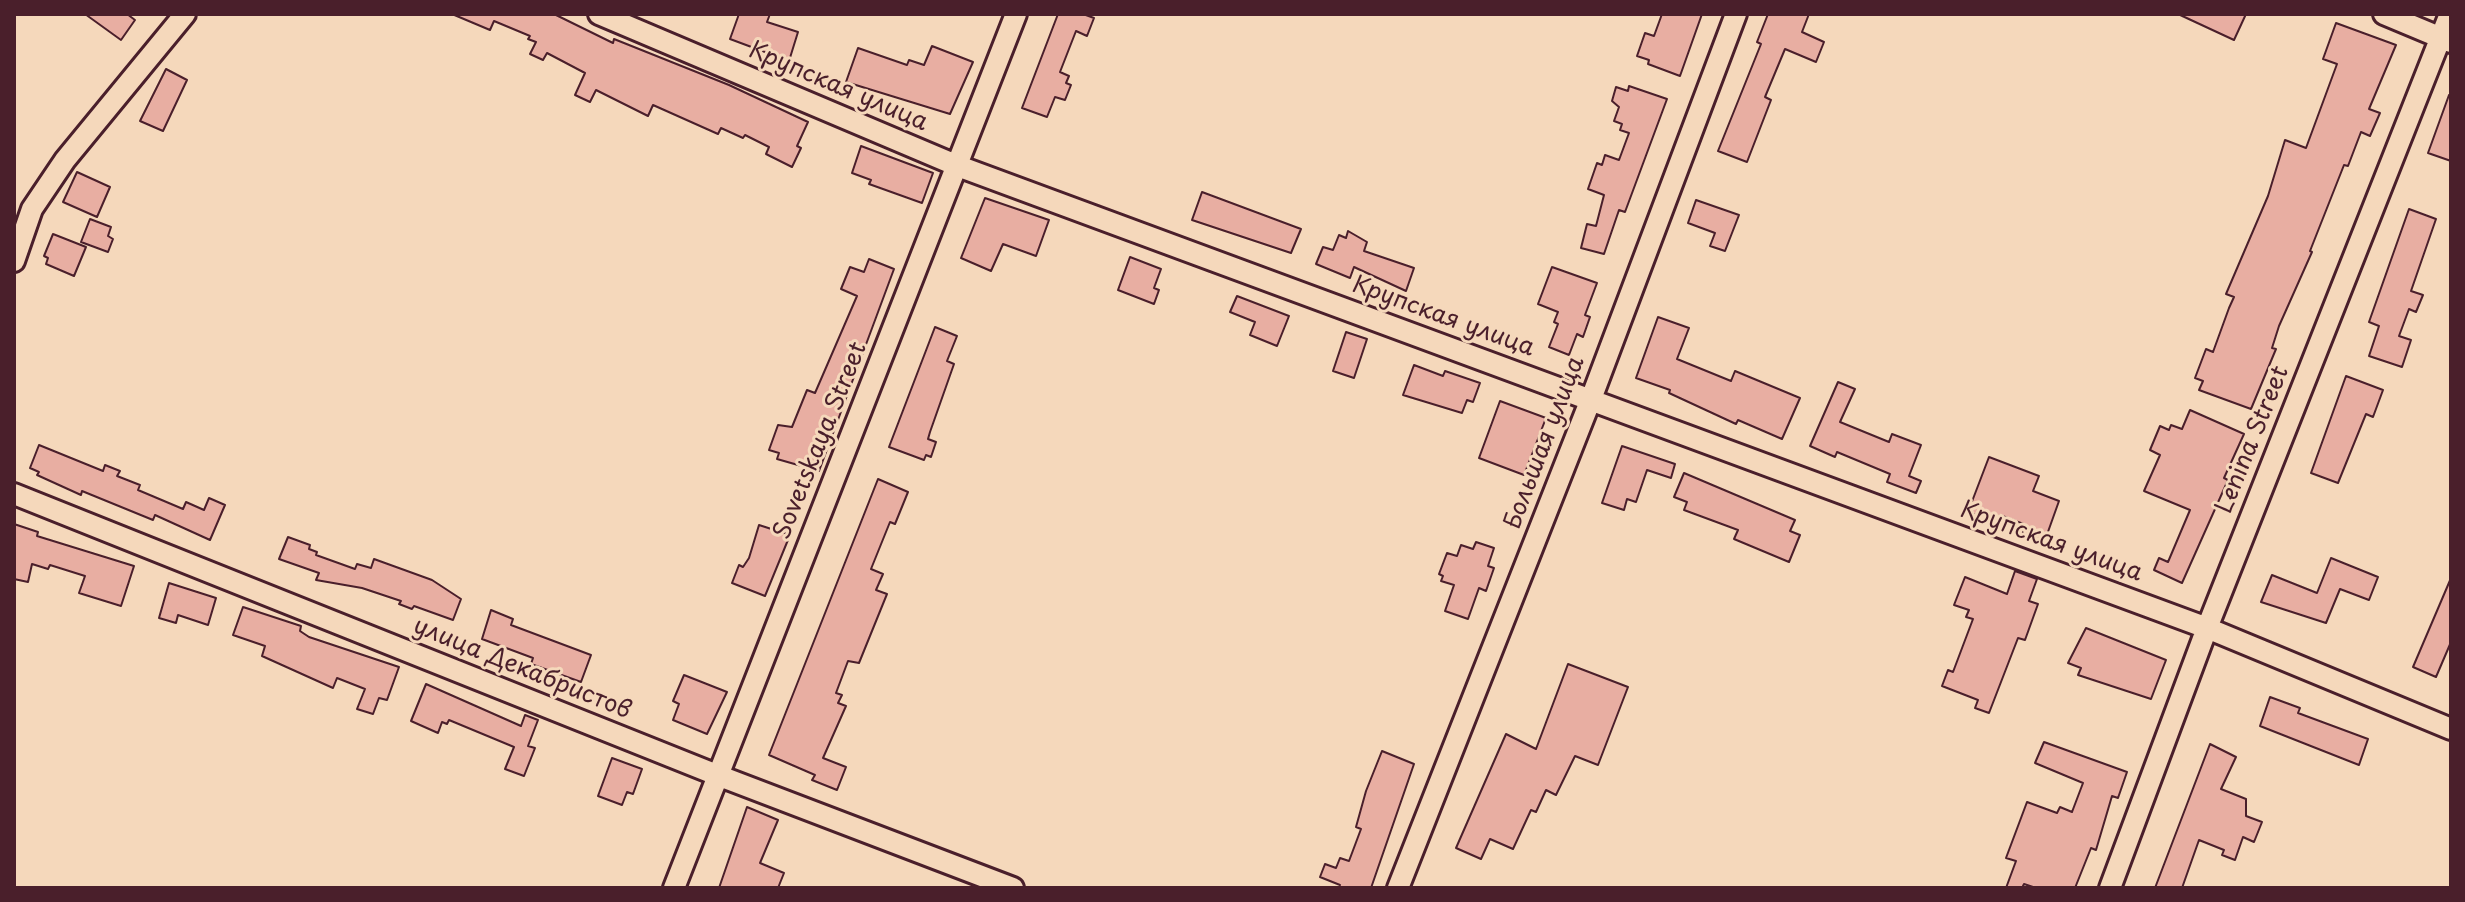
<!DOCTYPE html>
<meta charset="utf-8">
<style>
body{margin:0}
#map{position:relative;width:2465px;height:902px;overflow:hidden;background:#f5d8bb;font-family:"Playpen Sans",sans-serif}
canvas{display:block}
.frame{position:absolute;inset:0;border:16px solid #4a1f2b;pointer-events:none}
</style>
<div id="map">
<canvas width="2465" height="902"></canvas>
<div class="frame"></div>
</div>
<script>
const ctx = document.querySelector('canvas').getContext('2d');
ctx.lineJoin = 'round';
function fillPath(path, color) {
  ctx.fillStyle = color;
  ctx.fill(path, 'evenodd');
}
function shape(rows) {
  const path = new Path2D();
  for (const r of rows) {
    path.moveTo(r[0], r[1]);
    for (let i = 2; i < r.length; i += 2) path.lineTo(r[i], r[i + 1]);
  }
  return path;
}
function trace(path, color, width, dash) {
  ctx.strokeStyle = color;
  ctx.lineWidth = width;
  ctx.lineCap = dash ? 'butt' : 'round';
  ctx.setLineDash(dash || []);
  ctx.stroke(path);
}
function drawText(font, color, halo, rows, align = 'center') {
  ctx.font = font + ' "Playpen Sans",sans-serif';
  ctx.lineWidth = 6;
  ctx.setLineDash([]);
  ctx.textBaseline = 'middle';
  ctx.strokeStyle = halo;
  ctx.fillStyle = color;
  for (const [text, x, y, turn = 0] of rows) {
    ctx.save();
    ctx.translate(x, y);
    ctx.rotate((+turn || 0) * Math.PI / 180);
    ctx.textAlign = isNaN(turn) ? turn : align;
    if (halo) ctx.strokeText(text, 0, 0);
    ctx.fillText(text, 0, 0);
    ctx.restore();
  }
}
const building = shape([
 [85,14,127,14,135,20,121,40,85,14],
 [452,14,554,14,613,43,614,39,729,85,808,122,797,146,801,148,792,167,766,154,769,147,745,135,743,138,721,128,718,134,653,105,648,116,596,90,590,102,575,95,585,73,547,53,543,60,530,54,536,42,528,39,530,36,494,21,490,30,452,14],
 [739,14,770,14,767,22,798,32,789,61,730,39,739,14],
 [1058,14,1083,14,1094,18,1087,36,1076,31,1060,72,1069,76,1066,83,1071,85,1065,100,1055,97,1047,117,1022,108,1058,14],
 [1662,14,1702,14,1680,76,1648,64,1649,60,1637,56,1645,33,1654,36,1662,14],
 [1768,14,1809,14,1802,32,1824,42,1816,62,1785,49,1765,97,1771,100,1747,162,1718,151,1761,44,1757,42,1768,14],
 [2178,14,2246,14,2234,40,2178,14],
 [2336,23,2396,45,2369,109,2380,113,2370,136,2361,132,2348,166,2344,165,2310,251,2312,252,2279,326,2272,348,2276,349,2251,409,2199,390,2203,381,2195,378,2206,349,2213,352,2229,308,2234,297,2226,294,2268,196,2285,140,2306,148,2337,64,2323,59,2336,23],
 [932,46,973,62,950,114,846,82,858,48,907,65,909,60,924,65,932,46],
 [166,69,187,80,163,131,140,121,166,69],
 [1629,86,1667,99,1625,212,1619,210,1604,254,1581,248,1587,224,1596,226,1604,195,1588,189,1597,163,1602,165,1605,155,1619,160,1629,133,1620,130,1622,124,1614,121,1619,107,1612,101,1616,87,1628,91,1629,86],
 [2449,95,2451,95,2451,161,2428,153,2449,95],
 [861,146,933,173,922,203,869,184,871,180,852,173,861,146],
 [77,172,110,187,97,217,63,202,77,172],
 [1202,192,1301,229,1291,253,1192,220,1202,192],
 [985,198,1049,220,1036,256,1003,244,991,271,961,258,985,198],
 [1696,200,1739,215,1725,251,1710,246,1715,233,1688,223,1696,200],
 [2409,209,2436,219,2411,291,2423,295,2416,312,2409,309,2399,336,2411,340,2402,367,2369,356,2379,326,2369,322,2409,209],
 [90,219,111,227,108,236,113,239,108,252,81,242,90,219],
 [1348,231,1367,242,1364,251,1414,268,1406,291,1354,267,1350,278,1316,264,1323,247,1333,250,1339,235,1346,238,1348,231],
 [53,234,86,247,74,276,46,264,48,258,44,256,53,234],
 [1130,257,1161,269,1154,288,1159,290,1154,304,1118,290,1130,257],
 [869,259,894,269,819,471,777,459,779,453,769,450,778,425,792,427,807,390,815,393,857,296,841,289,850,267,864,272,869,259],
 [1552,267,1597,283,1585,315,1590,317,1583,337,1577,334,1569,355,1549,347,1558,324,1554,322,1558,312,1538,304,1552,267],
 [1237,296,1289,316,1277,346,1250,335,1255,322,1230,312,1237,296],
 [1658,317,1689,328,1677,359,1731,381,1735,371,1800,398,1782,439,1738,420,1736,424,1669,393,1670,390,1636,378,1658,317],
 [935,327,957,336,947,361,954,364,930,432,928,439,936,442,931,457,926,455,924,460,889,447,935,327],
 [1346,332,1367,339,1354,378,1333,371,1346,332],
 [1414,365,1443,376,1445,371,1480,383,1473,402,1467,400,1462,413,1403,395,1414,365],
 [2346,376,2383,390,2373,417,2366,414,2338,483,2311,473,2346,376],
 [1838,382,1855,389,1840,422,1889,442,1892,434,1921,445,1909,476,1921,481,1916,493,1887,482,1890,474,1837,452,1835,457,1810,446,1838,382],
 [1500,401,1546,418,1524,475,1479,458,1500,401],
 [2190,410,2244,434,2224,478,2228,480,2182,583,2154,570,2159,558,2168,562,2190,510,2144,491,2160,455,2150,450,2160,426,2169,430,2171,425,2182,429,2190,410],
 [39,445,103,471,105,465,120,471,117,476,140,485,138,490,183,509,186,502,204,510,209,498,225,505,210,540,155,515,153,520,82,491,81,495,37,475,39,472,30,468,39,445],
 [1622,446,1675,464,1671,478,1647,470,1636,502,1627,499,1624,510,1602,503,1622,446],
 [1989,457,2039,476,2033,491,2059,501,2044,543,2022,535,2026,525,2000,515,1997,523,1968,512,1989,457],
 [1684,473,1795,520,1790,531,1800,535,1789,562,1734,539,1738,530,1684,510,1687,502,1674,497,1684,473],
 [878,479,908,492,895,524,890,522,871,569,883,574,876,590,887,594,859,663,848,661,836,693,842,695,838,703,846,706,823,758,846,767,837,790,812,780,815,775,769,755,878,479],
 [14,524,38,532,37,536,134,566,121,606,79,593,85,576,50,565,48,569,32,564,28,582,14,579,14,524],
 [759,525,790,535,765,596,732,583,739,565,743,567,749,558,759,525],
 [288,537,310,545,309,549,317,552,316,555,355,569,357,564,371,568,374,559,432,580,461,599,453,620,414,606,412,609,399,604,401,601,362,588,316,580,319,573,279,559,288,537],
 [1476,542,1494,548,1488,566,1494,568,1486,591,1479,588,1468,619,1445,611,1454,585,1441,581,1443,576,1439,574,1447,553,1457,556,1461,545,1473,549,1476,542],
 [2331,558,2378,577,2369,600,2340,589,2326,623,2261,602,2272,575,2317,593,2331,558],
 [2015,571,2037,579,2029,601,2038,604,2025,640,2018,638,1989,713,1975,708,1978,700,1942,686,1948,670,1953,672,1973,619,1966,617,1969,610,1954,605,1965,577,2007,594,2015,571],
 [2451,578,2451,642,2436,677,2413,667,2451,578],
 [169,583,216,598,208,625,178,615,176,623,159,618,169,583],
 [243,607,301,626,300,631,309,637,399,667,387,700,379,698,373,714,357,709,365,689,337,678,333,688,262,656,265,646,233,635,243,607],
 [491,610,513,619,511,625,591,655,581,682,531,664,533,658,482,639,491,610],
 [2086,628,2166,660,2151,699,2078,675,2081,668,2068,663,2086,628],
 [1568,664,1628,687,1598,765,1575,756,1556,795,1546,790,1536,812,1531,810,1513,849,1490,839,1481,859,1456,848,1506,734,1536,749,1568,664],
 [684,675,727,692,707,734,673,720,679,704,673,701,684,675],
 [426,684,521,726,525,715,538,720,528,746,535,748,524,776,505,769,514,747,449,720,447,724,442,722,438,733,411,721,426,684],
 [2270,697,2300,708,2298,713,2368,739,2359,765,2260,726,2270,697],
 [2044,742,2127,772,2118,798,2112,796,2096,850,2091,848,2075,888,2036,888,2024,884,2022,888,2006,888,2016,861,2006,858,2027,802,2057,813,2060,807,2072,812,2083,783,2035,763,2044,742],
 [2210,744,2236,757,2221,789,2246,799,2246,816,2262,822,2254,842,2243,837,2235,860,2222,855,2224,850,2199,840,2182,888,2155,888,2210,744],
 [1382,751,1414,764,1371,888,1338,888,1340,885,1320,877,1325,864,1336,868,1340,858,1349,861,1361,829,1356,827,1366,791,1382,751],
 [612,758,642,769,633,794,627,792,622,805,598,796,612,758],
 [747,807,778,820,760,863,784,873,778,888,719,888,747,807]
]);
fillPath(building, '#e8aea2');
trace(building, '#4a1f2b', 2);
const minor = shape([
 [599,14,958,166,2207,628,2451,729],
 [2384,14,2451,42],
 [14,261,32,209,65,160,185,14],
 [14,494,717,775,1013,888],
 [674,888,1016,14],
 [1398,888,1591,399,1736,14],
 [2110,888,2207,628,2450,14]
]);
trace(minor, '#4a1f2b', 26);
trace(minor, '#f5d8bb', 20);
drawText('24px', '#4a1f2b', '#f5d8bb', [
 ["Крупская улица",838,87,23],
 ["Крупская улица",1443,317,20],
 ["Lenina Street",2253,440,-68],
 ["Sovetskaya Street",821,441,-68],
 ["Большая улица",1545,443,-69],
 ["Крупская улица",2051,542,20],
 ["улица Декабристов",522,669,22]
]);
</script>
